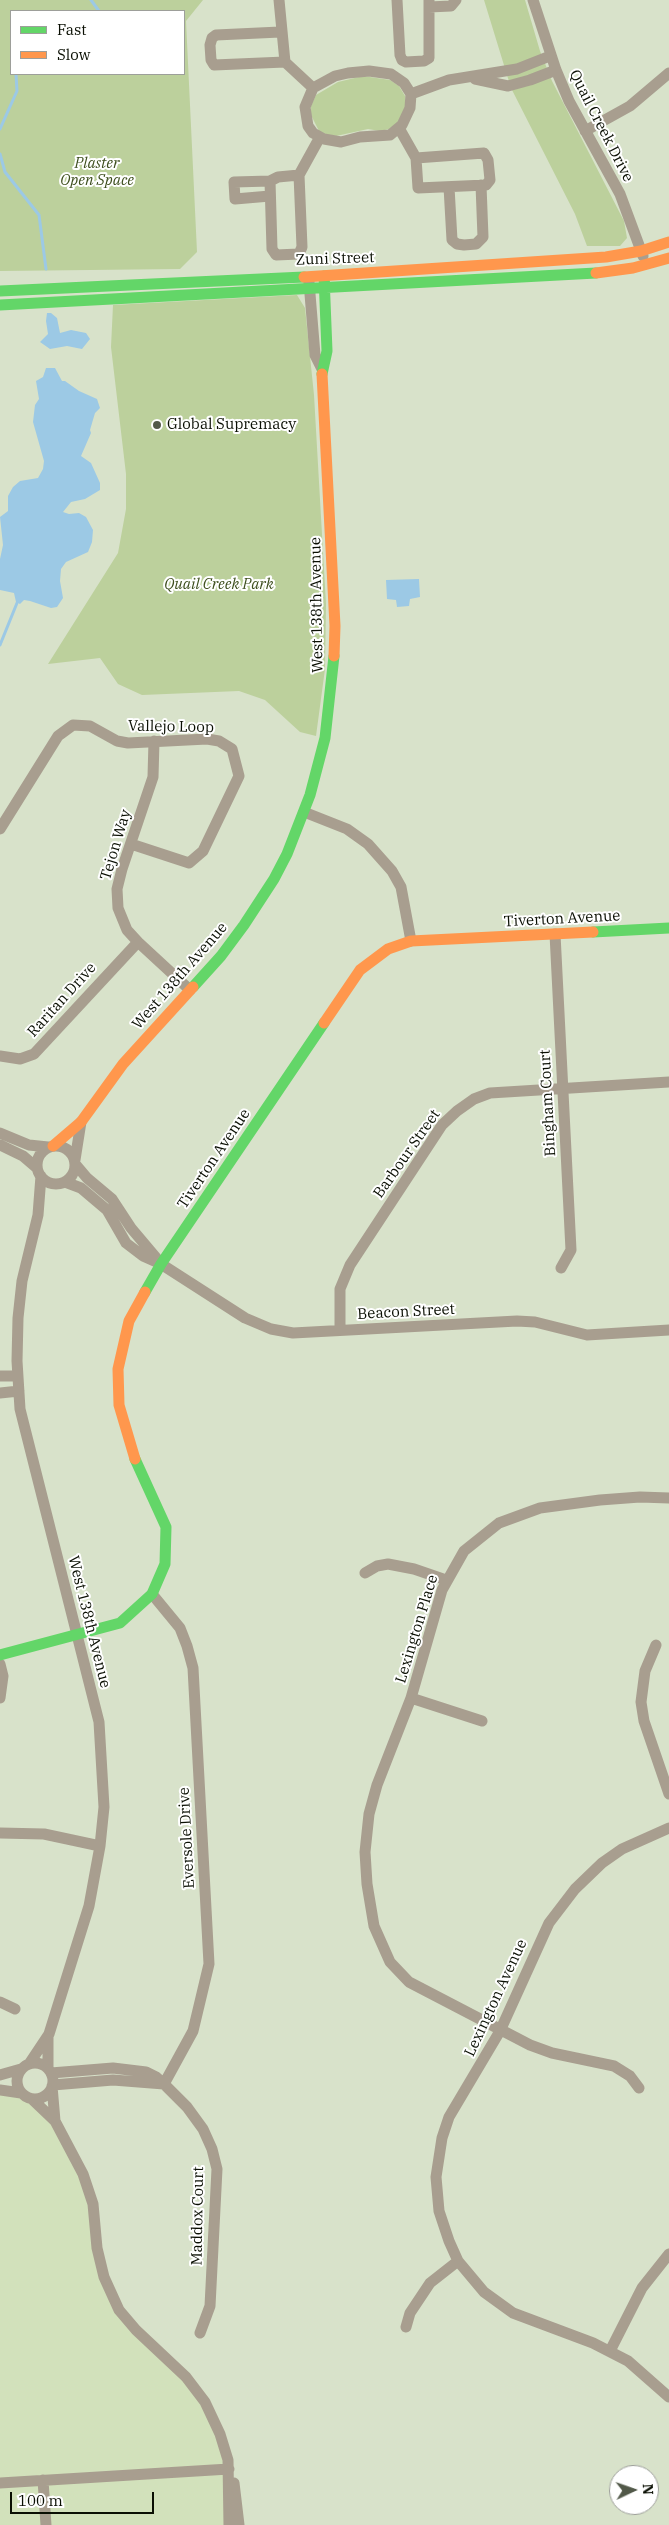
<!DOCTYPE html>
<style>
body{margin:0}
#map{position:relative;width:669px;height:2525px;overflow:hidden;background:#d8e2ca;font-family:"IBM Plex Serif",serif}
canvas{display:block}
.legend{position:absolute;left:10px;top:10px;width:175px;height:65px;box-sizing:border-box;background:#fff;border:1px solid #9d9f9a;margin:0;padding:6px 9px;list-style:none;font-size:15px;color:#0a0f03}
.legend li{display:flex;align-items:center;gap:10px;height:25px}
.legend b{width:25px;border:1px solid #9d9f9a}
.north{position:absolute;left:609px;top:2465px;width:50px;height:50px;box-sizing:border-box;background:#fff;border:1px solid #9d9f9a;border-radius:50%;rotate:87deg;font-size:14px;font-weight:700;line-height:20px;text-align:center;color:#0a0f03}
.north::after{content:'';display:block;margin:auto;width:18px;height:22px;background:#525949;clip-path:polygon(50% 0,100% 100%,50% 72%,0 100%)}
.scale{position:absolute;left:10px;top:2492px;width:144px;height:22px;box-sizing:border-box;border:2px solid #0a0f03;border-top:0;padding-left:6px;font-size:15px;line-height:18px;white-space:nowrap;color:#0a0f03;-webkit-text-stroke:4px #fff;paint-order:stroke}
</style>
<div id="map">
<canvas width="669" height="2525"></canvas>
<ul class="legend">
<li><b style="height:6px;background:#63d668"></b>Fast</li>
<li><b style="height:6px;background:#ff974d"></b>Slow</li>
</ul>
<div class="north">N</div>
<div class="scale">100 m</div>
</div>
<script>
const ctx = document.querySelector('canvas').getContext('2d');
ctx.lineJoin = 'round';
function fillPath(path, color) {
  ctx.fillStyle = color;
  ctx.fill(path, 'evenodd');
}
function shape(rows) {
  const path = new Path2D();
  for (const r of rows) {
    if (r.length === 3) {
      path.moveTo(r[0] + r[2], r[1]);
      path.arc(r[0], r[1], r[2], 0, 2 * Math.PI);
      continue;
    }
    path.moveTo(r[0], r[1]);
    for (let i = 2; i < r.length; i += 2) path.lineTo(r[i], r[i + 1]);
  }
  return path;
}
function trace(path, color, width, dash) {
  ctx.strokeStyle = color;
  ctx.lineWidth = width;
  ctx.lineCap = dash ? 'butt' : 'round';
  ctx.setLineDash(dash || []);
  ctx.stroke(path);
}
function drawText(font, color, halo, rows, align = 'center') {
  ctx.font = font + ' "IBM Plex Serif",serif';
  ctx.lineWidth = 4;
  ctx.setLineDash([]);
  ctx.textBaseline = 'middle';
  ctx.strokeStyle = halo;
  ctx.fillStyle = color;
  for (const [text, x, y, turn = 0] of rows) {
    ctx.save();
    ctx.translate(x, y);
    ctx.rotate((+turn || 0) * Math.PI / 180);
    ctx.textAlign = isNaN(turn) ? turn : align;
    if (halo) ctx.strokeText(text, 0, 0);
    ctx.fillText(text, 0, 0);
    ctx.restore();
  }
}
fillPath(shape([
 [0,2090,21,2093,45,2113,83,2174,97,2248,119,2310,186,2377,220,2434,229,2525,0,2525]
]), '#d2e1bb');
fillPath(shape([
 [0,0,203,0,186,21,197,252,180,269,0,271],
 [11,11,184,11,184,74,11,74],
 [484,0,525,0,540,51,552,81,624,221,627,238,620,246,587,246,575,214,511,88],
 [363,76,390,80,399,86,405,96,406,108,397,123,389,129,380,131,368,129,336,136,328,135,319,131,311,115,311,106,316,95,338,82],
 [297,295,305,308,314,395,326,604,325,669,316,736,300,732,265,700,239,691,142,695,118,684,100,658,48,664,118,553,126,509,126,474,111,347,113,305]
]), '#bcd09c');
fillPath(shape([
 [47,313,51,313,57,318,60,333,71,330,86,333,90,339,82,349,67,346,50,349,40,342,48,334,46,321],
 [46,368,55,368,62,381,65,381,79,391,97,399,100,408,95,413,90,430,91,433,81,456,91,463,100,483,100,490,85,499,71,502,63,512,69,514,79,513,86,517,93,530,92,542,88,552,66,562,61,569,60,581,63,598,57,607,51,608,30,601,24,600,20,604,16,602,14,593,0,590,0,559,3,545,0,517,8,511,8,496,13,487,20,481,38,478,43,469,44,461,33,422,35,405,39,399,36,381,43,377],
 [419,579,420,597,410,599,409,606,397,607,396,600,387,599,386,580]
]), '#9cc9e5');
trace(shape([
 [91,0,99,11],
 [0,129,17,91,16,74],
 [0,154,5,172,39,215,46,269],
 [0,645,17,603]
]), '#9cc9e5', 3);
trace(shape([
 [279,0,285,62],
 [397,0,400,55,402,60,406,62,424,61,429,58,429,0],
 [533,0,556,70,569,101,620,194,643,256],
 [429,7,451,6,456,0],
 [280,32,216,35,212,38,210,45,211,60,214,65,285,62,313,88],
 [369,71,391,74,404,83,411,94,410,108,402,125,390,135,360,137,341,142,324,139,313,133,308,126,305,107,313,88,335,76,348,73,369,71],
 [475,79,508,86,530,80,556,70],
 [411,94,449,80,517,69,550,56],
 [399,128,416,158,418,188,486,185,490,180,488,160,484,153,416,158],
 [585,131,630,106,669,73],
 [270,181,272,249,276,255,299,254,302,247,299,175],
 [449,187,452,240,457,244,464,245,476,244,483,237,481,185],
 [270,196,235,199,234,182,270,181,278,177,299,175,320,137],
 [309,282,315,355,322,369],
 [154,741,153,777,122,869,117,889,118,908,127,930,138,942,190,990],
 [304,812,347,829,368,844,392,871,401,887,411,941],
 [0,829,58,736,73,725,90,726,117,741,128,743,207,739,219,741,232,749,239,776,203,851,189,863,131,844],
 [555,934,571,1250,561,1268],
 [0,1056,20,1059,34,1054,138,942],
 [0,1133,29,1145,48,1147],
 [0,1145,23,1156,37,1168],
 [56,1165,19],
 [75,1160,81,1122],
 [76,1165,87,1178,112,1199,131,1228,158,1260],
 [65,1182,81,1188,107,1210,126,1243,143,1256,161,1264,245,1318,271,1329,293,1333,517,1321,535,1322,587,1335,669,1330],
 [340,1330,340,1289,350,1265,442,1125,457,1111,474,1099,490,1093,669,1082],
 [0,1376,18,1376],
 [0,1393,19,1391],
 [365,1573,377,1566,388,1564,414,1569,446,1580],
 [152,1594,180,1628,187,1646,193,1668,209,1964,193,2031,164,2084],
 [656,1645,645,1671,641,1702,644,1721,669,1794],
 [0,1664,3,1676,0,1698],
 [411,1698,482,1721],
 [669,1828,622,1849,602,1863,575,1889,549,1923,500,2031,449,2117,442,2138,436,2177,439,2211,449,2241,458,2261,484,2292,513,2313,593,2343,628,2361,669,2397],
 [0,1833,44,1834,100,1846],
 [0,2002,15,2009],
 [35,2081,18],
 [29,2064,49,2034,89,1906,100,1846,104,1807,99,1722,20,1409,17,1361,18,1318,22,1281,38,1215,41,1176],
 [48,2068,48,2036],
 [51,2073,113,2068,146,2072,156,2077,164,2084,187,2107,203,2129,212,2149,217,2169,210,2306,200,2333],
 [0,2075,21,2069],
 [53,2085,113,2080,164,2084],
 [52,2086,55,2121,83,2174,93,2204,97,2248,104,2277,119,2310,136,2330,186,2377,205,2402,220,2434,228,2460,229,2525],
 [639,2088,630,2076,614,2066,552,2053,530,2045,409,1982,390,1962,374,1926,367,1884,365,1852,369,1814,377,1785,411,1698,442,1590,464,1551,499,1523,540,1508,600,1500,640,1497,669,1498],
 [0,2090,21,2093],
 [33,2100,55,2121],
 [406,2327,410,2313,430,2283,458,2261],
 [610,2351,642,2288,669,2254],
 [43,2480,46,2525],
 [0,2483,229,2469],
 [234,2483,239,2525]
]), '#a89e8f', 11);
trace(shape([
 [0,291,304,277],
 [0,305,596,273],
 [322,374,327,351,324,276],
 [593,932,669,928],
 [193,987,221,956,244,925,274,879,287,854,310,795,325,738,334,656],
 [145,1292,161,1264,324,1023],
 [0,1655,120,1623,152,1594,165,1564,166,1527,135,1459]
]), '#63d668', 11);
trace(shape([
 [596,273,633,268,669,258],
 [304,277,606,257,641,251,669,242],
 [322,374,335,626,334,656],
 [324,1023,360,970,388,949,411,941,593,932],
 [53,1146,81,1122,123,1064,193,987],
 [135,1459,119,1405,118,1369,129,1321,145,1292]
]), '#ff974d', 11);
for (const [x, y, r, color] of [
 [157,425,5,"#525949"]
]) {
  const dot = new Path2D();
  dot.arc(x, y, r, 0, 2 * Math.PI);
  ctx.fillStyle = color;
  ctx.fill(dot);
  trace(dot, '#fff', 2);
}
drawText('15px', '#0a0f03', '#fff', [
 ["Quail Creek Drive",601,126,63],
 ["Zuni Street",335,259,-2],
 ["West 138th Avenue",317,605,-91],
 ["Vallejo Loop",171,727,1],
 ["Tejon Way",116,845,-73],
 ["Tiverton Avenue",562,919,-3],
 ["West 138th Avenue",180,976,-49],
 ["Raritan Drive",62,1000,-48],
 ["Bingham Court",548,1103,-93],
 ["Barbour Street",407,1154,-55],
 ["Tiverton Avenue",214,1159,-56],
 ["Beacon Street",406,1312,-3],
 ["West 138th Avenue",89,1622,76],
 ["Lexington Place",417,1629,-73],
 ["Eversole Drive",187,1838,-93],
 ["Lexington Avenue",496,1998,-65],
 ["Maddox Court",198,2216,-89]
]);
drawText('italic 15px', '#3d4e1d', '#fff', [
 ["Plaster",97,164],
 ["Open Space",97,181],
 ["Quail Creek Park",219,585]
]);
drawText('15px', '#0a0f03', '#fff', [
 ["Global Supremacy",167,425]
], 'left');
</script>
